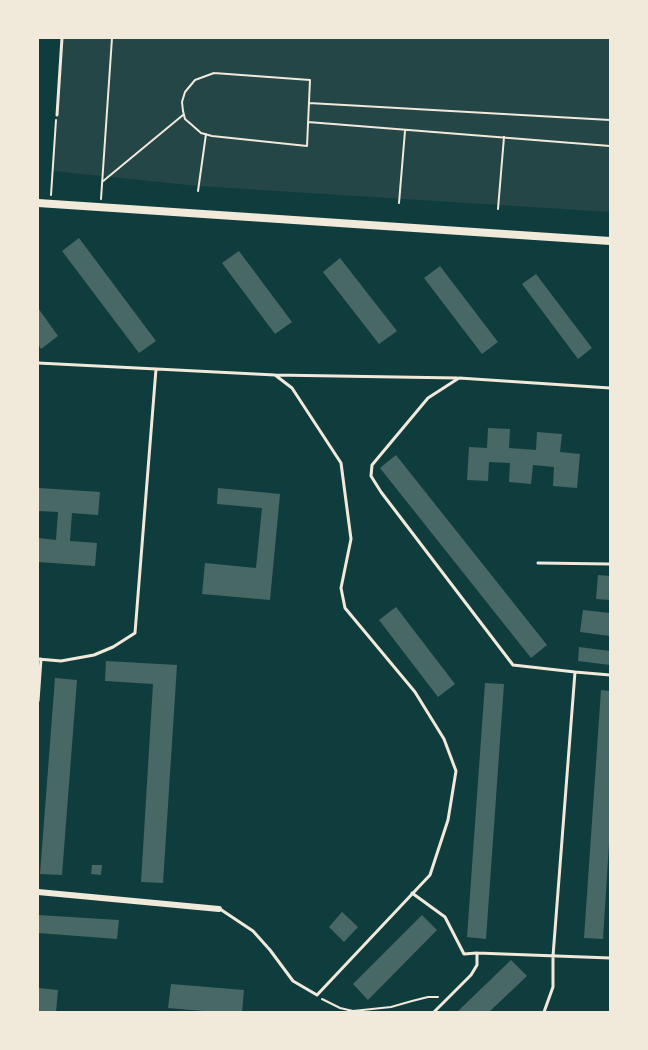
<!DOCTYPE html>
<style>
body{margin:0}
#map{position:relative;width:648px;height:1050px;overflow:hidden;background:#0f3d3e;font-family:"Work Sans",sans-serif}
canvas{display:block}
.frame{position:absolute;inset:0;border:39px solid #f1e9da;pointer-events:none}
</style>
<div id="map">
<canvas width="648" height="1050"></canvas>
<div class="frame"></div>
</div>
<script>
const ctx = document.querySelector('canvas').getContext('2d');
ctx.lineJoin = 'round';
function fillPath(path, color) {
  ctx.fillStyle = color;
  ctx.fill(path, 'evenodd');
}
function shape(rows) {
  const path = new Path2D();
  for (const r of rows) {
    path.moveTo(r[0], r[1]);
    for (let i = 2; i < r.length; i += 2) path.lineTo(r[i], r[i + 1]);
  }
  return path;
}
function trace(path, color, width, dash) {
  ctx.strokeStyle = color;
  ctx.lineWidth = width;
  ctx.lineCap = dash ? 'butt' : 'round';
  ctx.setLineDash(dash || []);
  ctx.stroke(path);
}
fillPath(shape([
 [62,38,610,38,610,212,198,186,53,171]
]), '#244646');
fillPath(shape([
 [79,238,156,341,139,353,62,251],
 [239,251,292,322,275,334,222,263],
 [340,258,397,331,379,344,323,272],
 [440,266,498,342,482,354,424,278],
 [536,274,592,348,578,359,522,284],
 [38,308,58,336,41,349,38,344],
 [488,428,510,429,509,448,536,450,537,432,562,434,560,452,580,454,577,488,553,486,554,467,533,465,531,484,509,482,510,463,489,462,488,481,467,480,469,447,487,448],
 [396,455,547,645,531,658,380,468],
 [39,488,100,492,98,515,72,513,70,541,97,543,95,566,38,562,38,538,56,540,58,512,38,511],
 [218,488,280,494,270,600,202,594,205,563,256,568,262,508,217,504],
 [598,575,610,576,610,600,596,599],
 [396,607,455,684,438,697,379,620],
 [583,610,610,613,610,636,580,632],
 [579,647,610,651,610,665,578,661],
 [106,661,177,665,163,883,141,882,153,684,105,681],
 [55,678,77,680,62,875,40,874],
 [485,683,504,684,486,939,467,937],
 [601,690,610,691,610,828,603,939,584,938],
 [92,865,102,865,101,875,91,874],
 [342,912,358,927,344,942,329,927],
 [38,915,119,920,117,939,38,933],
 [422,915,437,930,368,1000,353,984],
 [511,960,527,976,489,1012,457,1012],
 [171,984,244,990,242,1012,215,1012,168,1008],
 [38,988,58,990,56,1012,38,1012]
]), '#486865');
trace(shape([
 [214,73,310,80,307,146,212,136,201,133,192,125,185,119,183,111,182,102,185,92,195,80,214,73],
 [309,103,610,120],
 [308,122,610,146],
 [102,182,183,115],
 [198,191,206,134],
 [51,195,56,120],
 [101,199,112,38],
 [399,203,405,131],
 [498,209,504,137],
 [322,999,340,1008,353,1011,391,1007,412,1001,428,997,438,997]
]), '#f1e9da', 2);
trace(shape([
 [57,115,62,38],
 [38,363,275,375,292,388,341,463,351,539,341,588,345,608,415,692,444,739,456,771,448,820,430,875,317,995,293,981,270,950,253,931,220,909],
 [275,375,457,378],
 [538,563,610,564],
 [38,659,61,661,94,655,113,647,135,633,156,369],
 [575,672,513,665,381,492,371,476,372,465,428,398,459,378,610,388],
 [38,701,41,659],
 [412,893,445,917,464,954,477,953,477,965,471,975,434,1012],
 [477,953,610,958],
 [544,1012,553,987,553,956,575,672,610,675]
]), '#f1e9da', 3);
trace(shape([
 [38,892,219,909]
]), '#f1e9da', 6);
trace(shape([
 [38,203,610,241]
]), '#f1e9da', 8);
</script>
